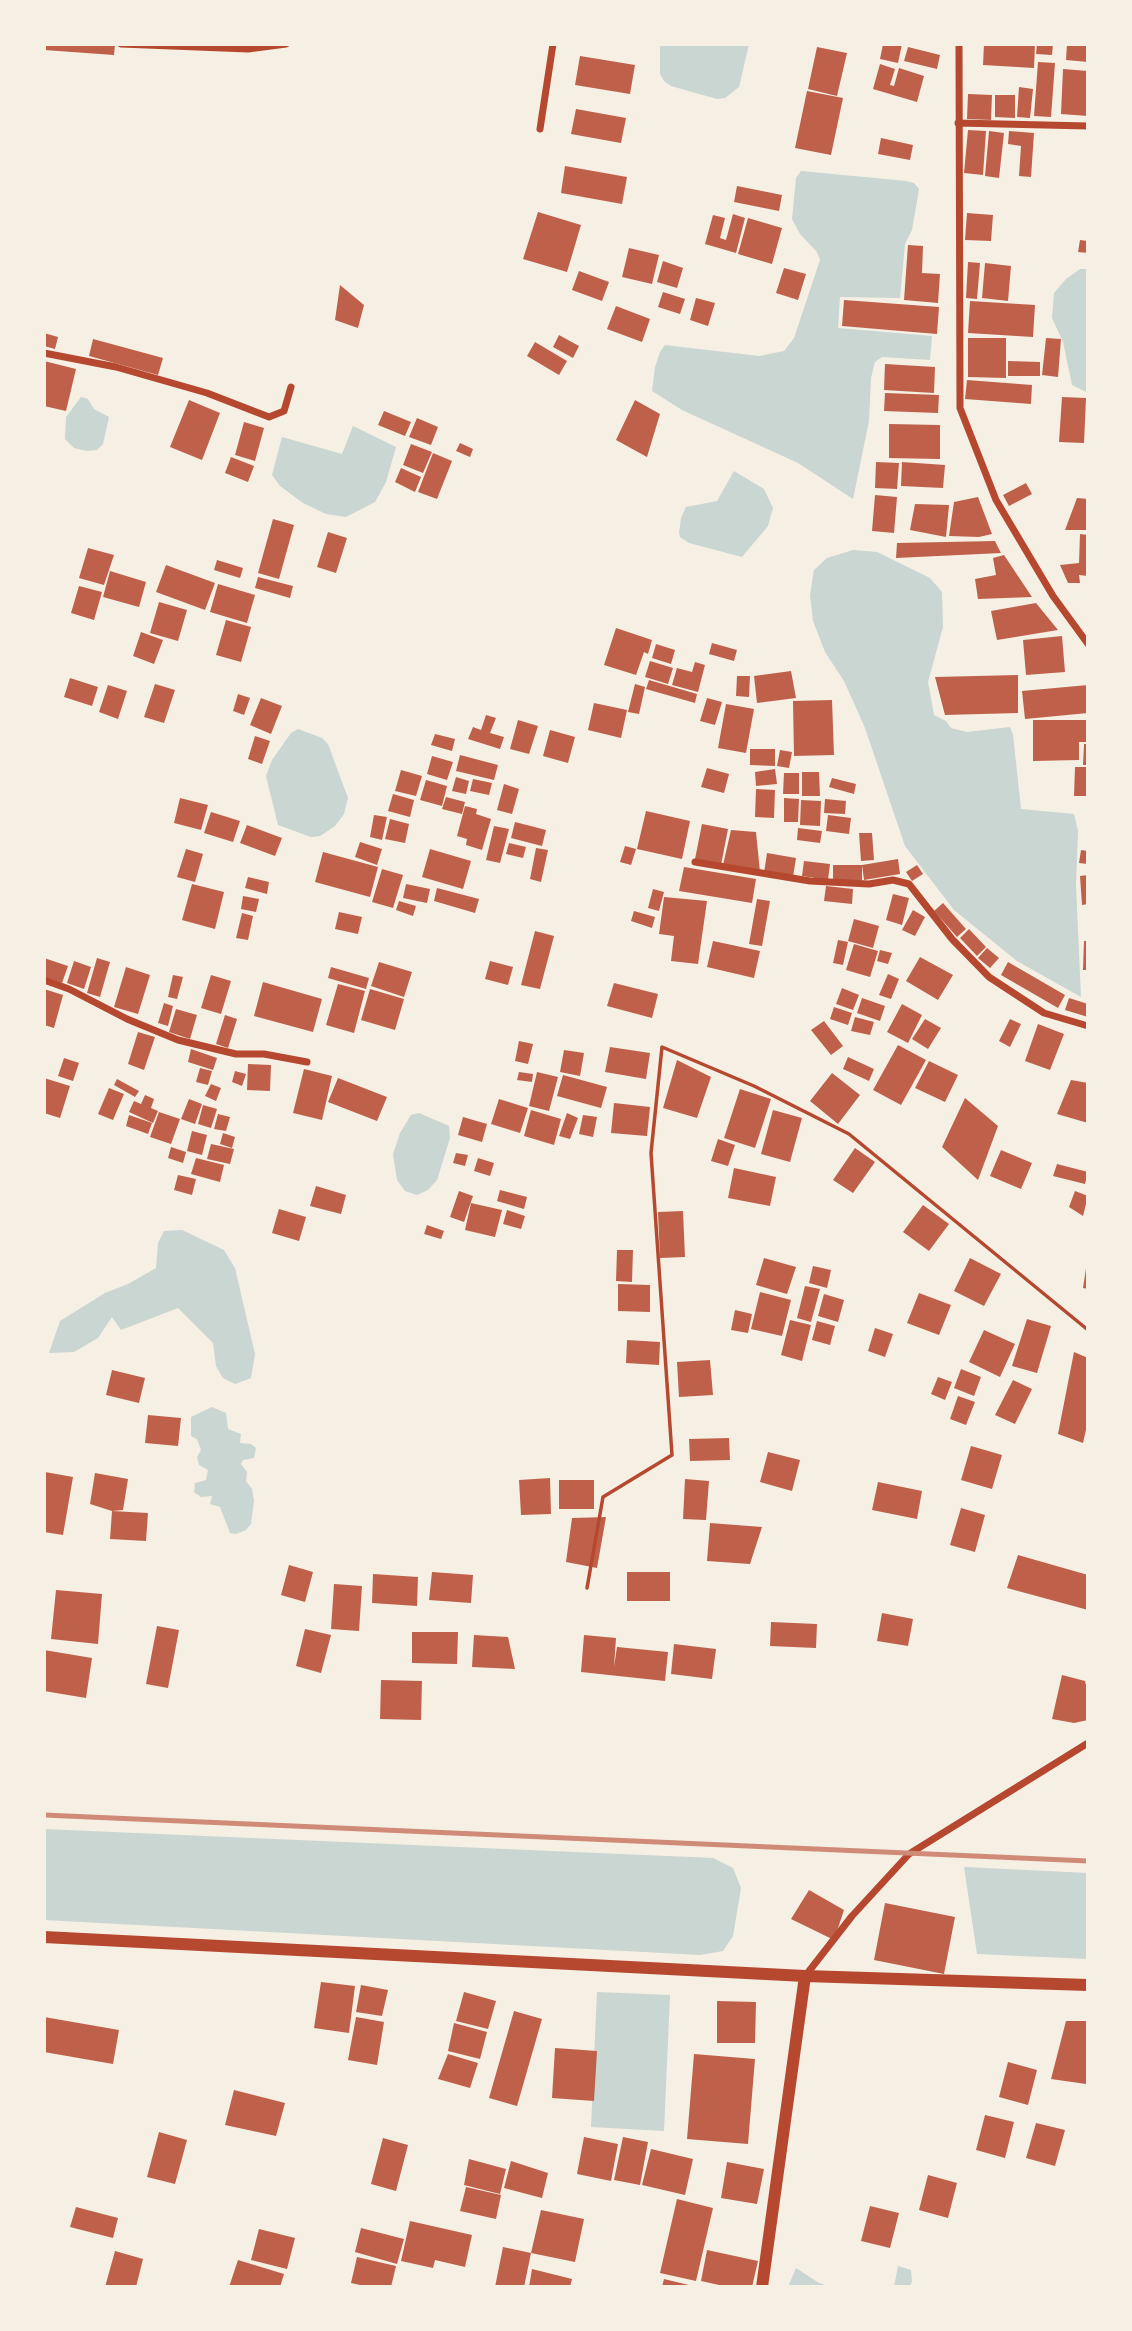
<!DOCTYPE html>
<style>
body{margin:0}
#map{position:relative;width:1132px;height:2331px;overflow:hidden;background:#f6efe4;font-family:Montserrat,sans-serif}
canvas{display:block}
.frame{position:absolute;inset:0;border:46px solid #f6efe4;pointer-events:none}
</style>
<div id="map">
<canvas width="1132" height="2331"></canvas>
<div class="frame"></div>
</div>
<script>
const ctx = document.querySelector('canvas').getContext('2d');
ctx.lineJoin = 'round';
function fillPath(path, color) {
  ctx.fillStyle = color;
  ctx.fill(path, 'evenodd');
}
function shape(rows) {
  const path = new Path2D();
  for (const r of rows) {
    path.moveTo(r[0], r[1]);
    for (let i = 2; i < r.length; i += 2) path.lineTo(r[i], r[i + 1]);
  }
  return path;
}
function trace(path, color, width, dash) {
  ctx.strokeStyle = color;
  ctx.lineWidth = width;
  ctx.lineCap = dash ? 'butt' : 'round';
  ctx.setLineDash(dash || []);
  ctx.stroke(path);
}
fillPath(shape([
 [660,44,749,44,739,87,725,98,717,99,671,86,664,81,660,74],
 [801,171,906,181,914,183,919,189,912,230,905,244,900,298,840,297,838,328,932,336,930,360,882,357,875,362,871,378,869,421,853,499,798,463,682,410,652,391,655,367,660,352,665,345,759,356,784,351,794,338,820,260,817,252,800,234,792,219,796,178],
 [1080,269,1088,269,1088,393,1072,385,1063,342,1052,318,1054,293,1066,279],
 [81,397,88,399,94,409,109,417,103,444,97,450,87,451,74,448,65,439,66,417],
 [353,426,396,447,386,482,375,502,346,517,326,514,303,503,280,486,272,475,282,437,342,454],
 [734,471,764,489,773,508,768,526,742,557,689,543,680,537,679,533,681,518,686,507,717,501],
 [853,550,877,552,930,578,942,592,943,627,928,682,934,715,946,721,951,728,967,732,1010,727,1013,735,1021,809,1074,814,1078,831,1076,885,1081,997,1017,961,954,910,905,846,865,728,844,681,825,652,813,621,810,595,814,570,827,558],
 [298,729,322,738,328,744,348,798,344,814,335,826,320,836,311,837,278,825,266,776,272,760,291,733],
 [419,1113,449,1126,450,1138,437,1180,428,1190,417,1195,405,1191,397,1180,393,1154,400,1133,411,1115],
 [182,1230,224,1250,235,1268,255,1354,251,1378,235,1384,223,1378,216,1366,213,1343,178,1308,121,1330,112,1317,98,1338,74,1352,49,1353,60,1321,105,1293,128,1284,156,1268,158,1243,164,1231],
 [212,1407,226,1413,228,1429,241,1434,240,1443,251,1444,256,1448,254,1458,243,1460,241,1464,247,1472,246,1481,252,1489,254,1501,251,1524,246,1530,236,1534,230,1533,220,1507,210,1504,212,1496,201,1497,194,1492,195,1483,206,1480,208,1470,199,1465,197,1457,201,1450,197,1439,191,1436,191,1417],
 [44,1829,713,1858,733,1868,741,1888,733,1936,723,1951,700,1955,44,1920],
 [964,1867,1088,1873,1088,1959,977,1954],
 [597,1992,670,1995,664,2131,591,2127],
 [898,2266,911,2270,912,2281,910,2287,894,2287],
 [796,2268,819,2283,831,2287,788,2287]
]), '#c9d6d2');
fillPath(shape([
 [44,44,115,44,114,55,44,50],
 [883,44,902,44,898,63,880,59],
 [984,44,1035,44,1034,68,983,65],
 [1037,44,1053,44,1052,55,1036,54],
 [1067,44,1088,44,1088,62,1066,60],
 [817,47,847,53,837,96,808,89],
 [908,47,940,55,937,69,904,61],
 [580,56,635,65,630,94,575,85],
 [1038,62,1055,63,1051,117,1034,116],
 [880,64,895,69,890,85,894,86,899,68,924,76,917,102,873,89],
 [1063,69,1088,71,1088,116,1061,114],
 [1019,87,1033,89,1030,118,1017,117],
 [807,91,843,98,831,155,795,148],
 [968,94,992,95,991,120,967,119],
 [995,95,1015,95,1015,118,995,117],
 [576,109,626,118,621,143,571,134],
 [968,130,986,131,983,175,964,173],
 [989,131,1004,133,999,178,985,176],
 [1009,131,1034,133,1031,177,1019,176,1021,146,1008,144],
 [881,138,913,145,910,160,878,154],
 [565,166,627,177,622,204,561,193],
 [737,186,782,195,779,211,734,202],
 [538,212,581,225,567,272,523,259],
 [967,213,993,215,991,241,965,240],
 [733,214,745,218,736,253,705,244,713,215,725,218,720,238,726,240],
 [748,218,782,228,772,264,738,254],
 [1080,240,1088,241,1088,253,1078,252],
 [908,245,923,246,922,273,940,274,938,303,904,300],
 [629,248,659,255,652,284,622,277],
 [663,261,683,268,677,288,657,282],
 [968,262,980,263,977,299,966,298],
 [985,263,1011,266,1008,301,982,298],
 [784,268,806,274,798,300,776,293],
 [579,271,609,282,602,301,572,290],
 [340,285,364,305,358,328,335,320],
 [663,292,685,299,680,314,658,307],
 [696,298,715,303,708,326,690,320],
 [844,300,939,307,937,334,842,326],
 [970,301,1035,305,1033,337,968,333],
 [616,306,650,319,642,342,607,329],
 [44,333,58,337,55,349,44,346],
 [559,335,579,346,573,358,553,347],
 [968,338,1006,338,1006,378,968,377],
 [1046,338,1061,339,1058,377,1042,375],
 [93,339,163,358,158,375,89,356],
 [535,342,567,361,559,375,527,356],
 [44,361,76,369,66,411,44,406],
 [1008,361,1040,362,1040,376,1008,376],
 [885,364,935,367,934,393,884,390],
 [967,380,1032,385,1031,404,965,399],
 [885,393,939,395,938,413,884,411],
 [1062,397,1086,398,1084,443,1059,442],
 [189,400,220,413,202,460,170,447],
 [635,400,660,414,647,457,616,440],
 [384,411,411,422,405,436,378,425],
 [417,418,438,427,431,445,409,437],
 [244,422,264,428,255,461,235,455],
 [889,424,940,425,940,459,889,458],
 [460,443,473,449,470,457,456,451],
 [411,444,432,452,423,473,403,465],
 [433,453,452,461,437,499,418,492],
 [231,457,254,466,248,482,225,473],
 [876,462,899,463,897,489,875,488],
 [902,462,945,465,943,488,901,486],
 [401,468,421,477,415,492,395,482],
 [1026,483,1032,494,1009,506,1003,495],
 [875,495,897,497,894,533,872,531],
 [978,497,992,534,979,537,949,536,954,502],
 [1077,498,1088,499,1088,530,1065,530],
 [915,504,949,505,946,537,910,530],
 [273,519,294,525,279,579,258,573],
 [328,532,347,538,336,573,317,567],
 [1080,534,1088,535,1088,576,1079,575,1080,583,1068,583,1060,565,1079,563],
 [995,541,1001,553,896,558,897,543],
 [88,548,114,555,104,585,79,578],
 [1004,555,1032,597,978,599,975,579,996,575,993,558],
 [217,560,243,568,240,578,214,570],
 [166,565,215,583,205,610,156,592],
 [110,571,146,582,139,607,103,597],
 [258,577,293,586,290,598,255,588],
 [218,584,255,595,247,623,210,612],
 [79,586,102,592,94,620,71,613],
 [159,602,187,610,178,641,150,633],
 [1036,603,1058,630,997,640,991,611],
 [226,620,251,627,241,662,216,655],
 [616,628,652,640,648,654,644,652,636,675,604,665],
 [141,632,163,640,154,664,133,656],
 [1062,636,1065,672,1026,675,1023,640],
 [712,643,737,650,734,661,709,654],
 [656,644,675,650,671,664,652,658],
 [650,661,673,668,668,684,645,677],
 [695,662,705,665,698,692,672,685,677,668,692,672],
 [791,671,796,698,757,703,754,676],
 [1018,675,1018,713,945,715,935,677],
 [737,676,750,676,749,697,736,696],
 [70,678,98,687,92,706,64,697],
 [649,680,697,694,695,703,646,689],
 [155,684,175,690,164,723,144,717],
 [635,684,645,687,639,714,628,712],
 [108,685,127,691,118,719,99,712],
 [1088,685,1088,713,1025,719,1022,691],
 [238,694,250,698,244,715,233,711],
 [261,698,282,706,271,734,250,725],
 [707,698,722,702,715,725,700,721],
 [832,700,834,755,794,756,793,701],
 [594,703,627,710,621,738,588,730],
 [726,704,754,709,746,753,718,748],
 [486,715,496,718,490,733,504,737,500,749,468,739,473,727,481,730],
 [518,720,538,726,529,754,510,749],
 [1033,720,1088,720,1088,742,1079,742,1079,760,1033,761],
 [550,730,575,737,568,763,543,756],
 [435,734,455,739,452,751,431,745],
 [255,736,270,741,262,764,248,759],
 [1084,744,1088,744,1088,765,1083,765],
 [750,749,775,749,775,766,750,765],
 [780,750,792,752,789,768,777,766],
 [460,755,498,765,494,780,456,771],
 [432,756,453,762,447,780,427,774],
 [1075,767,1088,767,1087,796,1074,796],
 [707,768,729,774,724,793,701,787],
 [775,769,777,784,756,786,755,772],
 [401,770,422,776,416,796,395,791],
 [802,772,819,772,820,796,802,796],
 [784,773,799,773,799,794,783,794],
 [456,777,469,781,466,794,452,791],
 [832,778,856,784,854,794,829,787],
 [473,779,492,783,489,795,470,791],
 [426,780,447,786,442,806,420,800],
 [504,784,519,789,512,814,497,810],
 [756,789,775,790,774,818,755,817],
 [393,794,414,800,410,817,388,811],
 [446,797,465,802,462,814,442,809],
 [180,798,208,805,201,830,174,823],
 [784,798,799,799,798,822,784,822],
 [825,799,846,801,845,814,824,813],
 [801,800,821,801,820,826,800,825],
 [465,806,477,809,476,814,491,819,482,850,466,845,467,839,457,836],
 [646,811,690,821,682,859,637,849],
 [211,812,240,821,233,842,204,833],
 [374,815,387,817,382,840,370,837],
 [828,815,851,818,849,834,826,831],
 [390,819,409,824,405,843,385,839],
 [515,822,546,830,542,846,511,838],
 [702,824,728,829,721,865,695,859],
 [247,825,282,838,275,856,240,843],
 [494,826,509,829,500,863,486,860],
 [798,828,822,831,820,843,797,840],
 [731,830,756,832,760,872,723,865],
 [859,833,872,833,874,860,861,861],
 [360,842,382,849,377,865,355,857],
 [509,843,526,847,523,858,506,854],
 [625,846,636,849,631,865,620,862],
 [536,848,548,850,541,882,530,879],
 [186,849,203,854,195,882,177,877],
 [430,849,471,861,463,889,422,877],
 [1081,850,1088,851,1088,864,1079,863],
 [323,852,378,867,370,897,315,882],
 [767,853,796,858,793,877,764,873],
 [898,859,900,874,864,880,862,865],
 [804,861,830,864,828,880,802,876],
 [833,865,862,865,862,880,833,881],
 [917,865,923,874,912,881,906,872],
 [684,867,756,879,752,903,679,891],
 [382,869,403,875,393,908,372,902],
 [1088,875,1088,904,1082,905,1080,876],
 [248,877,269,882,267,894,245,888],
 [192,884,224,892,215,929,182,920],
 [406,884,430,889,427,903,403,898],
 [826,886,853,889,852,904,824,901],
 [437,888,479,899,475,913,434,901],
 [653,889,664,892,659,911,648,908],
 [893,894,909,898,902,925,886,920],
 [243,896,259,899,256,912,241,909],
 [664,897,707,901,698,964,671,961,674,936,659,934],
 [757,899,770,901,762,946,749,944],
 [399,901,416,906,413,916,396,910],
 [943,903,966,929,957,937,934,911],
 [913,910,925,917,915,936,902,930],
 [634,911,655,917,652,928,631,921],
 [339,912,362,917,358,934,335,929],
 [242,913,253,916,248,940,236,938],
 [854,919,879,926,873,948,848,941],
 [969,929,986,947,977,956,960,938],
 [535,931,554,936,540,989,521,985],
 [838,940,848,942,843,965,833,963],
 [713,941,760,951,754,978,707,967],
 [1084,941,1088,941,1088,970,1083,970],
 [854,944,878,951,870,977,846,970],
 [987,948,999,958,990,968,978,958],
 [880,950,892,953,888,964,877,961],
 [920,957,953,975,938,1000,906,981],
 [44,958,68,966,62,983,44,977],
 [97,958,110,962,100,997,87,993],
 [74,961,91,967,84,989,67,983],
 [490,961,513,967,508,985,485,979],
 [379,962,412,972,404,997,371,986],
 [1008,962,1065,995,1058,1008,1001,975],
 [126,967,150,975,138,1014,114,1007],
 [331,967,369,978,366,989,328,978],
 [888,974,899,979,891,999,879,995],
 [173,975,183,977,177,999,168,997],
 [211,975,231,981,221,1014,201,1008],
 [263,982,322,999,313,1032,254,1016],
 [614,983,658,994,652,1018,607,1006],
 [338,984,365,991,354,1033,326,1025],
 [842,988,859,995,853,1010,836,1004],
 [44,989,63,995,54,1028,44,1025],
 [370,989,404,999,395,1030,361,1020],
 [862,998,885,1006,880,1021,857,1013],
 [1069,998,1088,1004,1088,1017,1065,1010],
 [164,1003,173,1006,168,1026,158,1023],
 [902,1004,922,1015,908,1043,887,1032],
 [834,1007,852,1013,848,1025,830,1019],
 [176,1009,197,1015,190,1039,169,1032],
 [225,1015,237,1019,228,1048,216,1044],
 [855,1017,874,1022,870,1035,851,1031],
 [925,1019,941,1028,928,1049,912,1039],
 [1010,1019,1021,1024,1010,1047,999,1041],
 [824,1021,843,1046,831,1055,811,1030],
 [1038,1024,1064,1034,1050,1070,1025,1061],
 [138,1032,155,1037,144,1070,128,1064],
 [519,1041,533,1044,528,1064,515,1061],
 [898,1045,926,1060,901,1105,873,1090],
 [610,1047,650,1053,646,1079,605,1072],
 [191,1049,217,1058,213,1070,188,1062],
 [564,1050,584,1053,580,1076,560,1072],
 [848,1057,874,1069,869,1081,843,1069],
 [64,1058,79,1063,73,1081,58,1076],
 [677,1060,711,1077,697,1118,663,1108],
 [929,1061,958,1075,945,1102,915,1088],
 [248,1064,271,1065,270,1091,247,1090],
 [200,1068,212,1071,208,1085,196,1082],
 [304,1069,332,1076,322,1120,293,1113],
 [235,1071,246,1074,242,1086,232,1082],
 [519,1072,533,1074,532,1082,517,1080],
 [537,1072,558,1077,549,1111,529,1106],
 [832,1073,860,1095,838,1124,810,1101],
 [563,1075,607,1087,601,1108,557,1096],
 [44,1078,70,1086,60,1118,44,1113],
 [338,1078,387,1097,377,1121,328,1102],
 [117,1079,139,1091,135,1097,114,1085],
 [1071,1080,1088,1083,1088,1123,1057,1114],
 [211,1084,221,1088,216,1101,205,1096],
 [109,1088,124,1094,113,1120,98,1114],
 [740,1089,771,1099,755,1148,724,1138],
 [145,1095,154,1099,151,1108,158,1111,153,1123,129,1112,134,1101,141,1104],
 [965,1098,998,1126,978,1180,942,1147],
 [189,1099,202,1104,195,1124,181,1119],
 [499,1099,528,1108,520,1133,491,1124],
 [614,1103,650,1107,647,1136,611,1133],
 [203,1105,217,1109,211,1128,198,1124],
 [531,1110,561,1119,554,1145,524,1136],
 [773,1110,802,1118,790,1162,761,1154],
 [159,1112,180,1119,171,1144,150,1137],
 [567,1113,578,1118,570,1139,559,1136],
 [218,1114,230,1117,226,1131,214,1129],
 [129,1115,152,1123,148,1134,126,1126],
 [583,1115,597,1117,593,1137,579,1134],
 [463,1117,487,1124,482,1142,458,1135],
 [192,1131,207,1135,202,1155,187,1151],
 [223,1133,235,1137,232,1148,220,1144],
 [718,1139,735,1145,728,1166,711,1161],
 [211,1144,234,1149,230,1164,207,1159],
 [171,1147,186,1152,183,1163,168,1158],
 [855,1148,875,1162,853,1193,833,1180],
 [1001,1150,1032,1163,1021,1189,990,1176],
 [456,1153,468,1155,465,1166,453,1163],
 [196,1158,224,1165,220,1182,191,1174],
 [478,1158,494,1163,490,1176,474,1171],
 [1057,1164,1088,1172,1085,1184,1053,1176],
 [734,1168,776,1177,770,1206,728,1198],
 [178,1175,196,1179,192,1195,174,1190],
 [316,1186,346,1195,341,1214,310,1206],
 [500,1190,527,1197,524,1209,497,1201],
 [459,1191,473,1196,464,1222,450,1217],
 [1075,1191,1088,1196,1083,1216,1069,1207],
 [471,1203,502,1210,495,1237,465,1230],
 [923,1205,949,1224,929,1251,903,1232],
 [279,1209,306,1217,299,1241,272,1233],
 [507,1210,525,1216,521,1229,503,1224],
 [683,1211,685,1257,660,1258,658,1212],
 [427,1225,444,1231,441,1239,424,1234],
 [617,1250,633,1250,632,1282,616,1281],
 [764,1258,796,1267,787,1294,756,1285],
 [970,1258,1001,1274,984,1306,954,1291],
 [1087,1262,1088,1262,1088,1289,1083,1288],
 [813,1266,831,1270,827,1288,809,1283],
 [618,1284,650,1285,650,1312,618,1311],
 [805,1286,820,1289,811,1322,797,1318],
 [760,1292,791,1300,782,1336,751,1329],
 [919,1293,951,1305,939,1335,907,1323],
 [824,1294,844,1300,838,1322,818,1316],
 [735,1310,752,1314,748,1333,731,1330],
 [1027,1319,1051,1326,1037,1373,1012,1366],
 [790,1320,811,1325,802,1361,781,1355],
 [817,1321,835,1326,830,1345,812,1340],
 [875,1328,893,1334,885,1357,868,1351],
 [984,1330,1015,1344,1000,1377,969,1362],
 [627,1340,660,1342,659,1365,626,1363],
 [1074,1352,1088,1358,1088,1421,1083,1443,1058,1434],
 [710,1360,713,1395,679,1397,677,1362],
 [961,1369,981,1377,974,1396,954,1388],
 [112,1370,145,1378,139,1403,106,1395],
 [938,1377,952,1382,945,1400,931,1394],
 [1013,1380,1032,1389,1015,1424,995,1415],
 [958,1396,975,1402,966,1425,950,1419],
 [148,1415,181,1418,178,1446,145,1443],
 [729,1438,730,1460,690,1461,689,1439],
 [971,1446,1002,1455,992,1489,961,1480],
 [768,1452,800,1460,792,1491,760,1482],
 [45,1472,73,1477,63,1535,44,1532],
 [95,1473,128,1479,123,1510,112,1511,90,1504],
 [550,1478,551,1514,521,1515,519,1480],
 [685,1479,709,1481,706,1520,683,1519],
 [559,1480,594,1480,594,1509,559,1509],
 [878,1482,922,1491,917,1519,872,1510],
 [961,1508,985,1515,975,1552,950,1545],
 [112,1511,148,1513,146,1541,110,1539],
 [606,1517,597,1568,566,1562,572,1518],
 [710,1523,762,1527,750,1564,707,1561],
 [1018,1555,1088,1575,1088,1610,1007,1588],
 [289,1565,313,1572,305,1602,281,1595],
 [432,1572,473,1575,471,1603,429,1600],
 [627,1572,670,1572,670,1601,627,1601],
 [373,1574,418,1577,417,1606,372,1603],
 [334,1584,362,1586,359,1631,331,1629],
 [56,1590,102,1594,98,1644,51,1639],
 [882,1613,913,1619,908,1646,877,1641],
 [771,1622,817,1624,816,1648,770,1646],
 [157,1626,179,1630,168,1688,146,1684],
 [305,1629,331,1635,321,1673,296,1666],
 [412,1632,458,1632,457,1664,412,1663],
 [474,1635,508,1637,515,1669,472,1667],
 [584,1635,616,1638,614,1667,617,1647,668,1652,665,1681,581,1672],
 [674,1644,716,1649,712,1679,671,1674],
 [44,1650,92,1658,86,1698,44,1691],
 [1062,1675,1085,1681,1088,1694,1088,1720,1074,1723,1052,1719],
 [381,1680,422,1681,421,1720,380,1719],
 [809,1890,844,1910,834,1940,791,1919],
 [885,1903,955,1917,944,1974,874,1960],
 [321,1982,355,1986,349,2033,314,2028],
 [361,1985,388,1990,382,2016,356,2012],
 [464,1992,496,2001,488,2029,456,2021],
 [717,2001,756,2002,755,2043,717,2043],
 [514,2011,542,2019,517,2106,489,2098],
 [44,2017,119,2030,113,2064,44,2052],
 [356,2017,384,2022,377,2065,348,2060],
 [1066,2021,1088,2021,1088,2075,1086,2084,1051,2079],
 [454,2023,487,2032,480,2059,448,2051],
 [555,2048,597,2051,594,2101,552,2098],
 [448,2054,478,2063,470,2088,438,2079],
 [694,2054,755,2059,748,2144,687,2139],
 [1008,2062,1037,2070,1028,2105,999,2097],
 [234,2090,285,2103,276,2136,225,2125],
 [985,2115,1014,2122,1005,2158,976,2150],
 [1036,2123,1065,2130,1055,2166,1026,2158],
 [159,2132,187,2140,175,2184,147,2177],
 [584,2137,618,2144,611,2181,577,2174],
 [623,2137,648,2142,640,2185,614,2180],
 [383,2138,408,2145,396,2191,371,2184],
 [651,2149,693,2159,685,2195,642,2185],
 [469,2159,506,2169,500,2194,464,2185],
 [511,2161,548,2173,542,2198,504,2188],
 [727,2162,764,2169,757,2204,721,2198],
 [928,2175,957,2183,948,2218,919,2210],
 [466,2187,501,2195,496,2219,460,2211],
 [677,2199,713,2208,696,2281,660,2273],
 [870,2206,899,2213,890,2248,861,2241],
 [76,2207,118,2218,113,2238,70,2227],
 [541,2210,584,2219,575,2262,531,2253],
 [410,2221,472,2235,465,2267,435,2260,433,2268,401,2261],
 [361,2228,404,2239,397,2264,355,2252],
 [259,2229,295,2238,287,2269,251,2260],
 [503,2247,531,2253,524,2287,495,2287],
 [707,2250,758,2261,752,2287,728,2287,701,2281],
 [115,2251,143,2259,136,2287,105,2287],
 [357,2257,396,2266,391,2287,369,2287,351,2283],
 [238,2260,284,2274,280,2287,229,2287],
 [532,2269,572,2279,570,2287,529,2287],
 [664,2279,693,2286,693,2287,662,2287]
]), '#bf614a');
trace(shape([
 [587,1588,603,1497,672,1455,651,1153,662,1047,754,1086,849,1134,1088,1330]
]), '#b5482f', 3.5);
trace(shape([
 [121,44,248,49,286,44],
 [959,44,960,408,996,500,1053,596,1088,644],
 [958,123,1088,126],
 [540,129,553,44],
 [44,353,116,367,207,393,269,417,284,411,291,387],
 [695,862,810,881,869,884,893,880,909,884,952,939,989,977,1044,1013,1088,1026],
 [44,980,69,989,127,1019,178,1040,236,1054,264,1054,307,1062],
 [806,1975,852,1916,909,1854,1088,1743]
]), '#b5482f', 7);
trace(shape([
 [44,1937,805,1976,1088,1985],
 [762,2287,805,1976]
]), '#b5482f', 12);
trace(shape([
 [44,1815,1088,1861]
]), '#cf8b77', 5);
</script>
